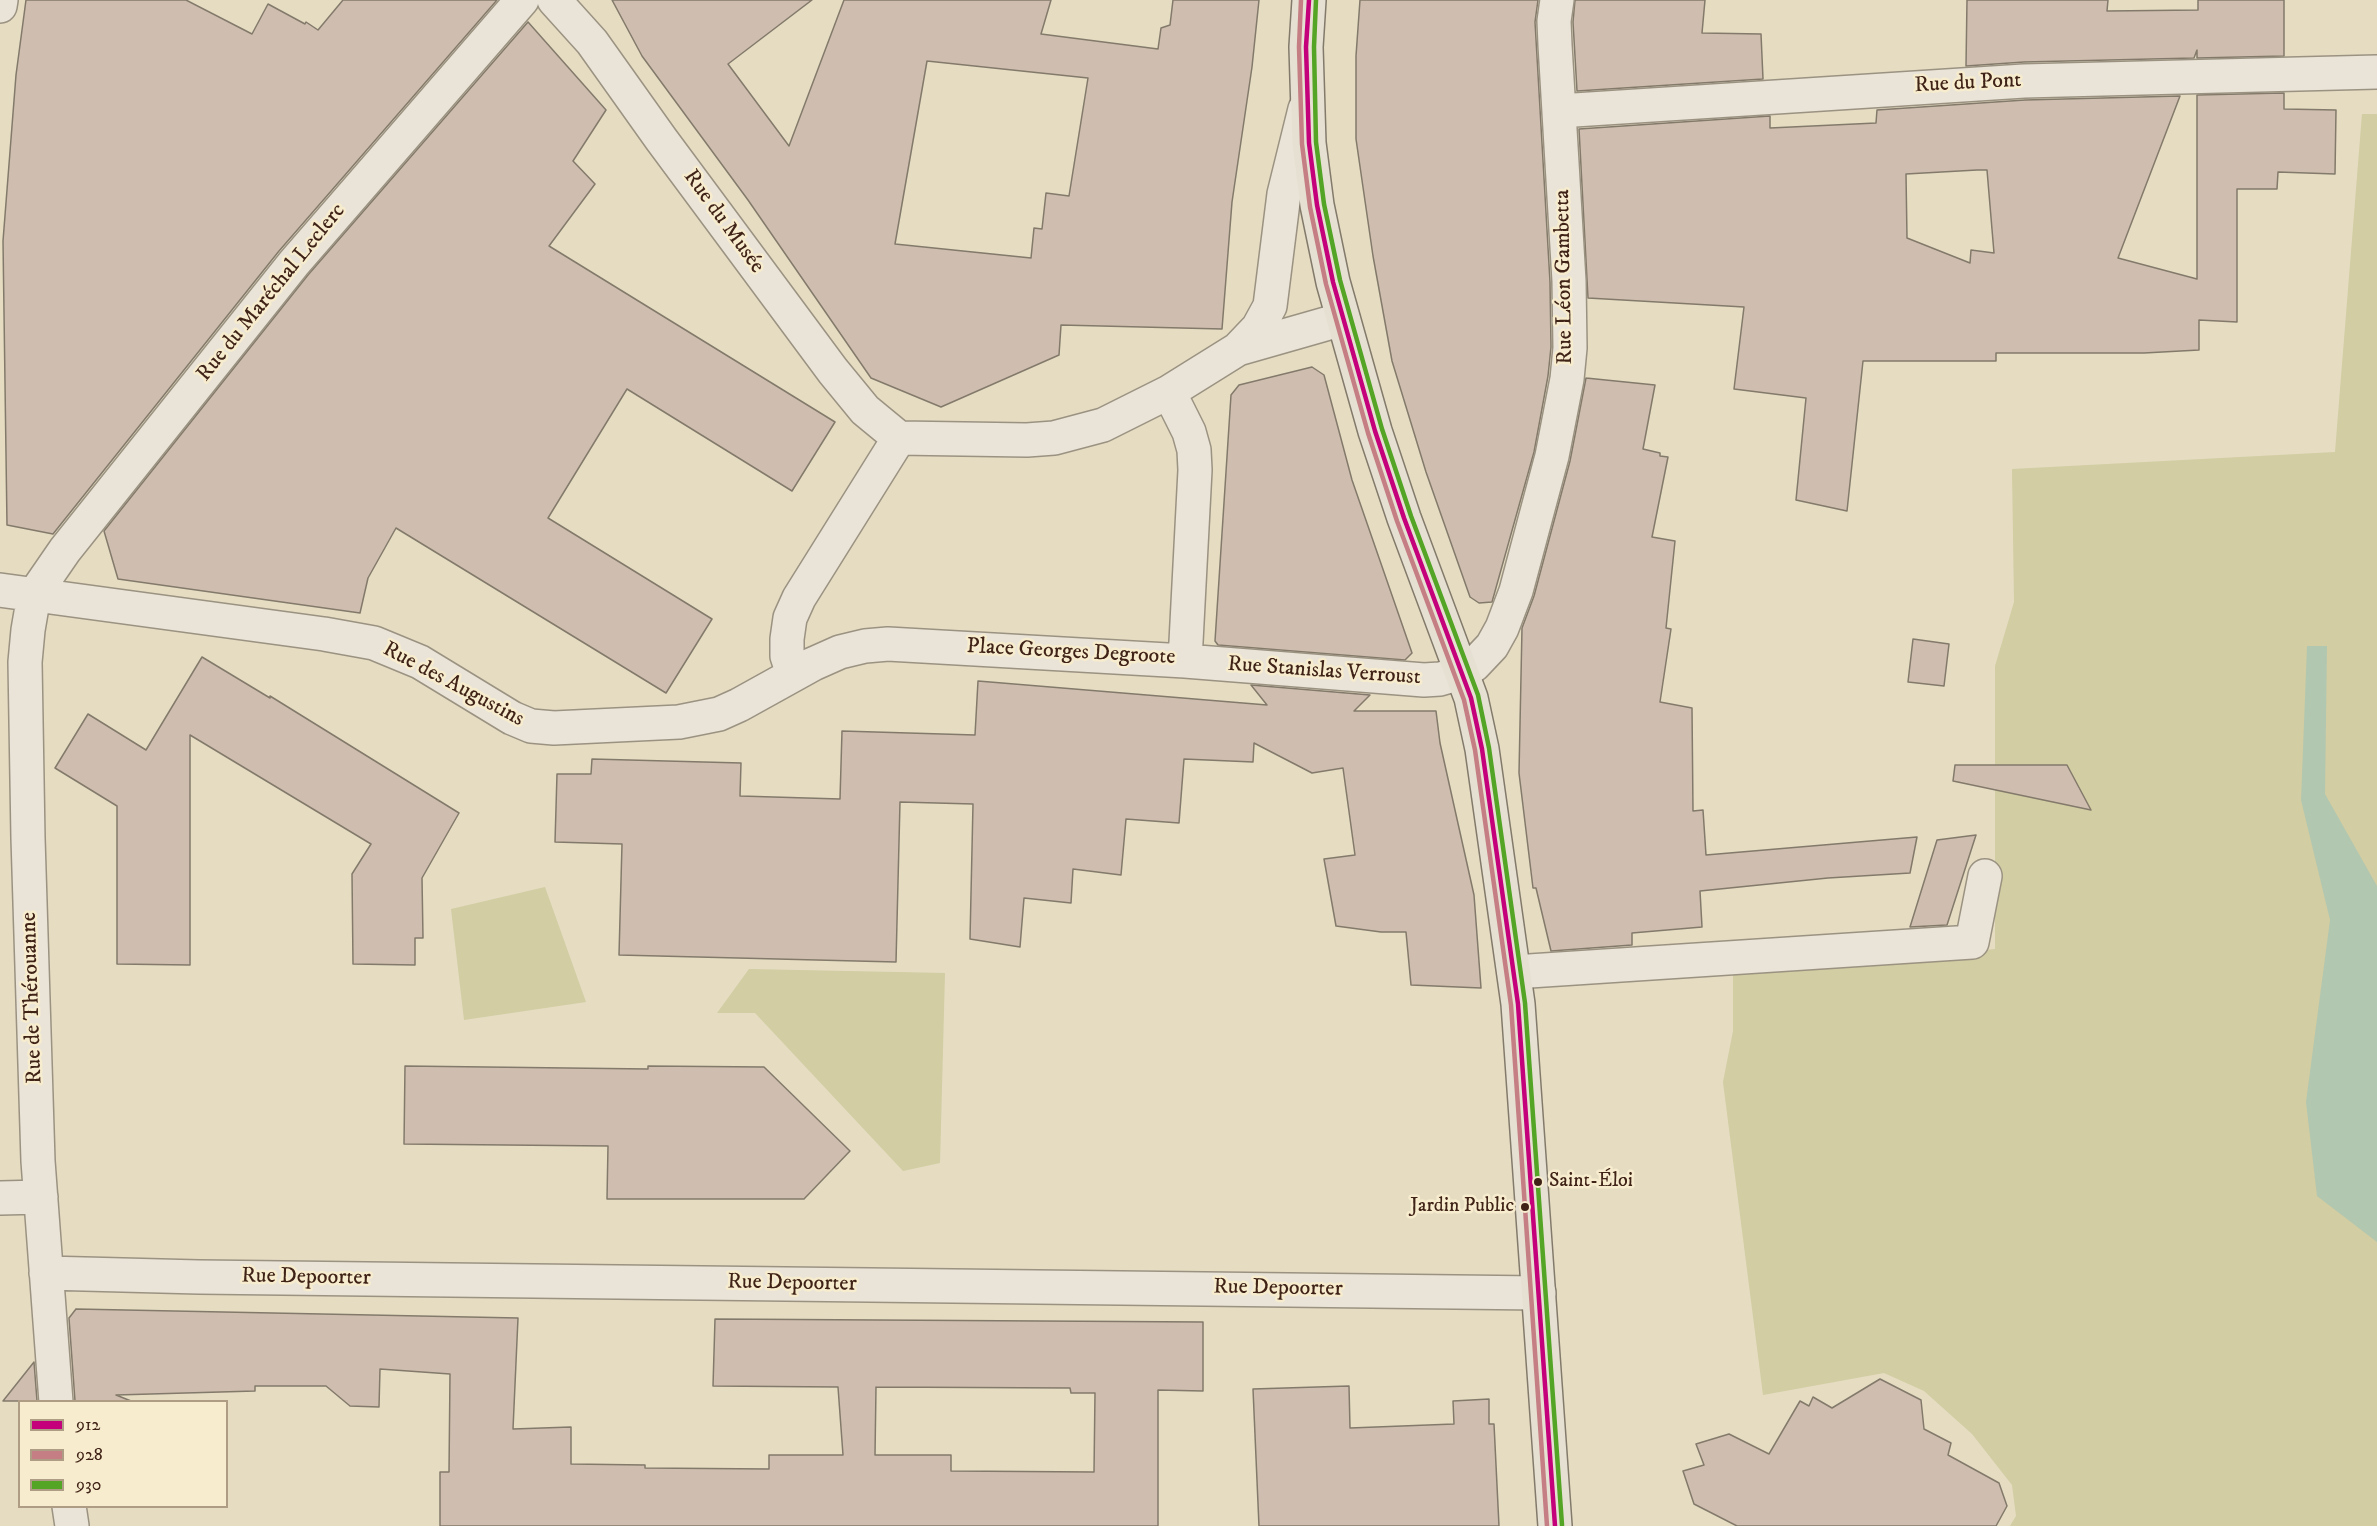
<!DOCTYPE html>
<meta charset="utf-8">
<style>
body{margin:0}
#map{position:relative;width:2377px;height:1526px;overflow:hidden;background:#e5dcc2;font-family:"IM FELL DW Pica",serif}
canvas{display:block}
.legend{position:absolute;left:18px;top:1400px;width:210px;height:108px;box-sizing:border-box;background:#f7ecce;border:2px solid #ae9c85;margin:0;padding:8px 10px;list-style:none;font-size:18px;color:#402317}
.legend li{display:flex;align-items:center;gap:12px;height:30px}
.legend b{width:30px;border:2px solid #ae9c85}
</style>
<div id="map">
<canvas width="2377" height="1526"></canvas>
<ul class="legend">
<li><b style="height:8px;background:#c5007b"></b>912</li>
<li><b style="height:8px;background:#c57e83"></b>928</li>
<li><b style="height:8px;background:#54a425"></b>930</li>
</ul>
</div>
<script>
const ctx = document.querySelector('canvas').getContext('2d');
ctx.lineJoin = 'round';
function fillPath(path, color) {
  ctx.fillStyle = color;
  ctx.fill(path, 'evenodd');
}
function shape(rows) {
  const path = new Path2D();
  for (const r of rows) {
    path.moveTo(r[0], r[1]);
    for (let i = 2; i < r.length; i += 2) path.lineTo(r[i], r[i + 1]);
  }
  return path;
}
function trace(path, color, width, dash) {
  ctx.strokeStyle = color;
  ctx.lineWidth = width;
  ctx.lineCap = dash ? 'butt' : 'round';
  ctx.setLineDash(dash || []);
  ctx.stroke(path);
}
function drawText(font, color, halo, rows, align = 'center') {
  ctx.font = font + ' "IM FELL DW Pica",serif';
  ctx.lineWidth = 5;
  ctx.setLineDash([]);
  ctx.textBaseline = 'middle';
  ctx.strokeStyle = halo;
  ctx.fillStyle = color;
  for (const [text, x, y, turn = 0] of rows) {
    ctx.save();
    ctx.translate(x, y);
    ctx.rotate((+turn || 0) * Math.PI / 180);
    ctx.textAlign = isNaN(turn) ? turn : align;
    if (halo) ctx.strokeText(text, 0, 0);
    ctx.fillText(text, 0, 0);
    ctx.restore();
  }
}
fillPath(shape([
 [2362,114,2377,114,2377,1526,2010,1526,2016,1516,2012,1485,1972,1434,1924,1391,1884,1373,1763,1395,1723,1082,1733,1031,1733,972,1995,949,1995,666,2014,602,2012,469,2335,452],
 [545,887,586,1002,464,1020,451,909],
 [749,969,945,973,940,1163,903,1171,755,1013,717,1013]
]), '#d2cda2');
fillPath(shape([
 [2307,646,2327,646,2325,794,2377,886,2377,1242,2317,1196,2306,1102,2330,920,2301,800]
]), '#b2c7b0');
const building = shape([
 [26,0,186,0,252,34,268,4,305,24,306,22,318,30,343,0,497,0,279,251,53,534,7,525,3,241,16,75,26,0],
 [612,0,812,0,728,64,789,146,844,0,1051,0,1041,34,1158,49,1161,28,1170,25,1173,0,1259,0,1252,67,1232,202,1222,329,1061,325,1059,355,941,407,871,378,748,200,642,56,612,0],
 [927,61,1088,78,1069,196,1046,193,1042,229,1034,228,1031,258,895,244,927,61],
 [1360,0,1538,0,1535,22,1550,282,1551,347,1548,376,1534,452,1492,602,1479,603,1470,597,1426,472,1392,361,1373,256,1356,139,1356,56,1360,0],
 [1575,0,1705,0,1702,33,1761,34,1763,79,1577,91,1573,22,1575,0],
 [1967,0,2108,0,2107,11,2198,10,2198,0,2284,0,2284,56,2197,58,2197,50,2194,58,2024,62,1966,66,1967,0],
 [528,22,606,110,573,161,595,184,549,246,835,422,792,491,627,389,548,518,712,619,666,693,396,528,368,578,360,613,118,579,104,531,308,275,528,22],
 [2284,93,2284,109,2336,110,2335,174,2278,172,2277,189,2237,189,2237,322,2199,320,2199,350,2144,353,1996,353,1996,361,1863,361,1847,511,1796,500,1806,398,1734,389,1744,307,1588,298,1579,129,1770,116,1770,128,1876,123,1877,110,2025,100,2180,96,2118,258,2197,279,2197,95,2284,93],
 [1977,170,1987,170,1994,253,1971,250,1970,263,1907,238,1906,174,1977,170],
 [1312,367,1324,375,1352,480,1412,653,1405,660,1218,645,1215,641,1231,395,1239,385,1312,367],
 [1586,378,1655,385,1643,449,1660,453,1660,456,1668,457,1652,537,1675,541,1666,628,1671,629,1660,702,1692,708,1693,811,1703,810,1706,855,1917,837,1910,873,1828,878,1700,891,1702,927,1632,933,1632,945,1551,951,1536,888,1533,888,1519,773,1522,628,1534,596,1570,461,1586,378],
 [1913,639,1949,644,1944,686,1908,682,1913,639],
 [202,657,270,698,270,696,459,813,422,878,423,938,415,938,415,965,353,964,352,874,371,844,190,735,190,965,117,964,117,806,55,768,88,714,146,750,202,657],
 [978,681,1267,705,1251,685,1370,695,1354,711,1436,711,1440,743,1474,895,1481,988,1411,985,1406,932,1381,932,1336,926,1324,859,1355,855,1343,768,1312,773,1254,743,1253,762,1184,759,1179,823,1126,819,1121,875,1073,869,1071,903,1024,898,1020,947,970,939,973,804,900,802,896,962,619,955,622,844,555,842,557,774,591,774,592,759,741,763,740,796,840,799,842,731,975,735,978,681],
 [1955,765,2067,765,2091,810,1953,781,1955,765],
 [1976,835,1947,925,1910,927,1937,840,1976,835],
 [405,1066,648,1069,648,1066,764,1067,850,1151,804,1199,607,1199,608,1146,404,1144,405,1066],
 [76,1309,518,1318,513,1429,571,1427,571,1464,645,1465,645,1468,769,1469,769,1455,843,1455,838,1387,713,1386,715,1319,1203,1322,1203,1391,1158,1390,1158,1526,440,1526,440,1472,449,1472,450,1374,380,1369,379,1407,350,1406,326,1386,255,1386,255,1391,116,1395,131,1401,75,1401,69,1318,76,1309],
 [876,1387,1070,1388,1071,1393,1095,1393,1094,1472,951,1471,951,1455,875,1455,876,1387],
 [34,1362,37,1401,3,1401,34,1362],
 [1880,1379,1921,1400,1924,1429,1951,1443,1948,1455,1999,1483,2007,1506,1996,1526,1737,1526,1694,1504,1683,1471,1704,1465,1696,1444,1729,1434,1769,1454,1800,1401,1809,1406,1813,1397,1832,1408,1880,1379],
 [1349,1386,1350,1428,1454,1424,1453,1401,1489,1399,1489,1424,1494,1424,1499,1526,1259,1526,1253,1389,1349,1386]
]);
fillPath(building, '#cfbeaf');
trace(building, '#837a6b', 1.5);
const minor = shape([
 [554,0,592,42,661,139,833,371,865,410,899,438],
 [0,6,1,0],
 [1559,111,2024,81,2377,72],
 [1238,349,1258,328,1270,306,1284,194,1305,109],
 [1169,392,1238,349,1343,319],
 [0,590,324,634,374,643,420,662,512,718,531,726,554,728,679,722,719,714,739,705,813,664,840,652,865,646,888,644,1185,661,1195,470,1194,450,1189,432,1169,392,1103,425,1054,438,1027,440,899,438,799,598,790,618,787,639,787,656,793,674],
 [1185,661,1424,680,1440,679,1461,673,1474,665,1492,646,1502,628,1516,591,1552,456,1567,379,1570,348,1569,281,1555,45,1554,21,1557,0],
 [1514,972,1972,942,1985,876],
 [0,1198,41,1197],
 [46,1273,199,1277,1539,1293],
 [56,1402,38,1161,28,838,25,662,28,630,34,595,65,550,294,263,522,0],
 [69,1506,72,1526]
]);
const major = shape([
 [1309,0,1306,47,1309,143,1317,205,1333,282,1375,431,1404,518,1471,698,1482,749,1518,1004,1555,1526]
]);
trace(minor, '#9b9282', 36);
trace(major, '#837a6b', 36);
trace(minor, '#e9e4d7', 33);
trace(major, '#e5e0d1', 33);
trace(shape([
 [1309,0,1306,47,1309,143,1317,205,1333,282,1375,431,1404,518,1471,698,1482,749,1518,1004,1555,1526]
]), '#c5007b', 4.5);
trace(shape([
 [1301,0,1299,47,1302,144,1310,207,1326,284,1368,433,1397,521,1464,700,1475,750,1511,1005,1547,1526]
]), '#c57e83', 4.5);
trace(shape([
 [1316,0,1314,47,1316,142,1324,204,1340,280,1382,429,1411,516,1478,695,1489,748,1525,1003,1562,1525]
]), '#54a425', 4.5);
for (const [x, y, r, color] of [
 [1538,1182,5,"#402317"],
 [1525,1207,5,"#402317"]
]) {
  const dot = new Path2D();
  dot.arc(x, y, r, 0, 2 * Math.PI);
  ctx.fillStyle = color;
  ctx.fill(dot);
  trace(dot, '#f7ecce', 2);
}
drawText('20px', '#402317', '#f7ecce', [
 ["Saint-Éloi",1549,1182],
 ["Jardin Public",1514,1207,"right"]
], 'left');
drawText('22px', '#402317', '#f7ecce', [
 ["Rue du Pont",1968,84,-3],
 ["Rue du Musée",723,222,54],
 ["Rue Léon Gambetta",1565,277,-91],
 ["Rue du Maréchal Leclerc",272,293,-51],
 ["Place Georges Degroote",1071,653,3],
 ["Rue Stanislas Verroust",1324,672,4],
 ["Rue des Augustins",453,685,28],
 ["Rue de Thérouanne",33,998,-92],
 ["Rue Depoorter",306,1278,1],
 ["Rue Depoorter",792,1284,1],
 ["Rue Depoorter",1278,1289,1]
]);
</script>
